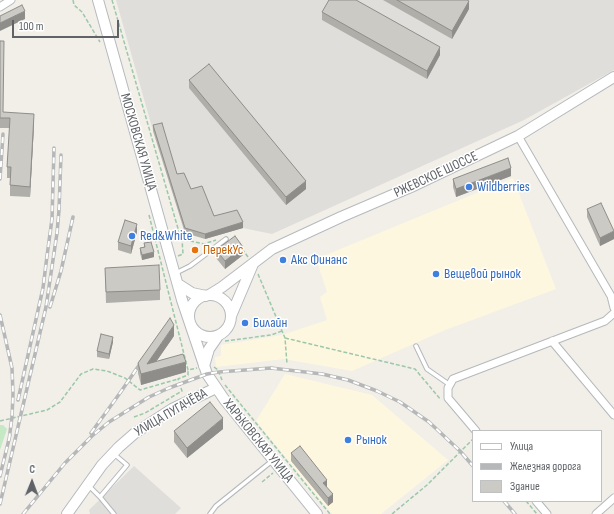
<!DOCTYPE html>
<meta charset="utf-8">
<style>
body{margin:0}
#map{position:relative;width:614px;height:514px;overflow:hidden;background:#f1efe8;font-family:"Sofia Sans Condensed",sans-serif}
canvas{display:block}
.legend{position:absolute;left:472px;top:430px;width:130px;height:72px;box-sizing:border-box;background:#fff;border:1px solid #bfc1c3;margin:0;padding:5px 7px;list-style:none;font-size:12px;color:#5f6368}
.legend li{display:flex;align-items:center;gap:8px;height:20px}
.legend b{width:20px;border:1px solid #bfc1c3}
.north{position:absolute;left:12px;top:462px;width:40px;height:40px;-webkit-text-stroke:3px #fff;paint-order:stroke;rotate:1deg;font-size:11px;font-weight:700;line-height:16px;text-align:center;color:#5f6368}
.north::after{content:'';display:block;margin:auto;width:14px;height:18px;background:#5f6368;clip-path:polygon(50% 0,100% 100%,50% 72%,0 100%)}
.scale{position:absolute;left:12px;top:20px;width:107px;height:18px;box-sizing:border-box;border:2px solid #5f6368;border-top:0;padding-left:5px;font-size:12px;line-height:14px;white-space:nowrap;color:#5f6368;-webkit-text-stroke:3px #fff;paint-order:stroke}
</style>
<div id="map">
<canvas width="614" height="514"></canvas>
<ul class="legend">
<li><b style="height:5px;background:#fff"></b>Улица</li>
<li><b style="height:5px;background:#b6b7b8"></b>Железная дорога</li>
<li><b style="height:11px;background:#cccac5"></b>Здание</li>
</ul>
<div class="north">С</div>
<div class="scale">100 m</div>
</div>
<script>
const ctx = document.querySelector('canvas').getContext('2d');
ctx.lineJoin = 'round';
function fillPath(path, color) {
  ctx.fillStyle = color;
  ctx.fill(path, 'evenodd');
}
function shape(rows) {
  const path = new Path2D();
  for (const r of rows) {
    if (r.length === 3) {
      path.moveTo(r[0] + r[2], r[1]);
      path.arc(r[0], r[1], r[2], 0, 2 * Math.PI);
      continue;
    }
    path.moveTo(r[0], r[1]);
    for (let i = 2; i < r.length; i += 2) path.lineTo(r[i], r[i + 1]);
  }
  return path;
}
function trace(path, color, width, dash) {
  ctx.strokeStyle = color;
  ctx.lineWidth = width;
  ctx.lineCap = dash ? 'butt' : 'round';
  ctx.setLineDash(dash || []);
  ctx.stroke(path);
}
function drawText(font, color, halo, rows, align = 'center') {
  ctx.font = font + ' "Sofia Sans Condensed",sans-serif';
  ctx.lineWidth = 3;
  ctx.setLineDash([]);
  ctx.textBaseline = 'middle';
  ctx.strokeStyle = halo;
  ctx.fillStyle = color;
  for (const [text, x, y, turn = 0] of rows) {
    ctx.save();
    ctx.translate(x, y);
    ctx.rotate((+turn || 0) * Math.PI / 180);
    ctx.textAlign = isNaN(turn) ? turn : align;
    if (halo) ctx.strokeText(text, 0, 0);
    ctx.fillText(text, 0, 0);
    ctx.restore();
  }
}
fillPath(shape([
 [513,178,556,289,445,330,352,371,284,359,216,367,215,357,221,356,221,345,282,335,327,320,320,297,327,292,316,259],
 [285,374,372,395,448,460,381,514,332,514,256,421]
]), '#fef7e0');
fillPath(shape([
 [116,0,614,0,614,70,524,120,272,234,243,228,237,216,214,221,177,179,153,131],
 [134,466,181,508,175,514,90,514,89,510]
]), '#e0deda');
fillPath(shape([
 [0,425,3,425,7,429,0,450]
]), '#c5e8c5');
const lane = shape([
 [176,273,190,266,226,239],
 [416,346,427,369,450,385],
 [88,485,100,497,114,514],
 [100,497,127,465,114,454],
 [210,514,216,506,272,461]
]);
const street = shape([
 [0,7,11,0],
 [518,136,611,296,614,308],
 [552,341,614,415],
 [476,431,448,398,448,388,453,379,605,321,614,313],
 [536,501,547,514],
 [596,514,614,498]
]);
const secondary = shape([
 [98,0,182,300,207,374,224,399,317,514],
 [178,284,192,293,206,296],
 [209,295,222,287,272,249,341,217,411,187,518,136,614,77],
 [210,316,21],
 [231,316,253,264],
 [204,366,209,349,218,336],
 [67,514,102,465,119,447,135,433,172,409,216,388]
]);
trace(lane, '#b5b8bc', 5.5);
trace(street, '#b5b8bc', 9);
trace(secondary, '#b6babf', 12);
trace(shape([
 [73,0,74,5,82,12,100,42],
 [112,0,181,239,204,244,216,240],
 [149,215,188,370,197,368],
 [242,249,248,257],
 [178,256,183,254,182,239],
 [258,274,285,338,287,364],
 [285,338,415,369,441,400],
 [225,341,271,335,282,331],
 [214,367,218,370,222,380],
 [225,385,330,514],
 [134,417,145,413,182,391,178,379,188,375,188,370],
 [0,421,47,410,60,402,81,374,93,369,107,371,125,378,140,390,178,379],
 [262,482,273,473],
 [526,501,537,514],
 [392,514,427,485,473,439]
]), '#9cc7a9', 1.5, [4, 2]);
trace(lane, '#fff', 3.5);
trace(street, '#fff', 7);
trace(secondary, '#fff', 10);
const rail = shape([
 [0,179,3,134],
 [50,307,61,271,73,217],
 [0,315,12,368,13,394,12,417,9,440],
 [18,400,43,288,47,256,52,219,54,148],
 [91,433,120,393,144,358],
 [0,476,10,435],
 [504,501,515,514],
 [0,504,46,307,57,233,59,210,61,155],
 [23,514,65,463,92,436,109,422,149,397,169,388,207,374,219,372,271,368,322,374,348,380,377,391,400,402,429,422,460,451,473,466]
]);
trace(rail, '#b6b7b8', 3.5);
trace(rail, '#fff', 2, [6]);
fillPath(shape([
 [383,0,467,0,469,9,452,39],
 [322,12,440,55,427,79,322,20],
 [0,41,3,112,34,125,30,197,10,196,10,178,7,178,7,167,10,128,0,128],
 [189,80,306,189,286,205,189,88],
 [153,125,177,174,191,189,214,216,243,228,205,239,185,233,153,131],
 [511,176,456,197,453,187,453,179],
 [587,209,614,239,600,246,587,217],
 [137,232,131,254,118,250,118,242],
 [144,243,154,257,142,260,140,253,140,248,144,247],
 [216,250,243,255,225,269,216,258],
 [105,268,160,290,160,300,106,303],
 [174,336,156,362,186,372,141,385,138,373,138,363],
 [113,342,109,359,97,357,97,351],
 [223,429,187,458,174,442,174,431],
 [291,453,333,502,328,506,291,461]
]), '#afaea9');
fillPath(shape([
 [469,1,469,9,452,39,452,31],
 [25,11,25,19,0,31,0,23],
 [440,47,440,55,427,79,427,71],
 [34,114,34,125,30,197,30,187],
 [511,168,511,176,456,197,456,189],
 [306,181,306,189,286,205,286,197],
 [243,222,243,228,205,239,205,234],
 [137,224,137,232,131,254,131,246],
 [614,231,614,239,600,246,600,238],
 [243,247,243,255,225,269,225,261],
 [154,252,154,257,142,260,142,255],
 [174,325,174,336,149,372,186,362,186,372,141,385,141,374,147,364],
 [113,337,113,342,109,359,109,354],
 [223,418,223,429,187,458,187,448],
 [327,480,327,488,323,483],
 [333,494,333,502,328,506,328,498]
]), '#8f8d8a');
const building = shape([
 [329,0,356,0,440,47,427,71,322,12,329,0],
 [397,0,467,0,469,1,452,31,397,0],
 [22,5,25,11,0,23,0,16,22,5],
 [0,41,4,41,3,112,34,114,30,187,10,185,11,167,7,167,10,118,0,118,0,41],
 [209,64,306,181,286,197,189,80,209,64],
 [162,123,177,174,184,173,191,189,202,186,214,216,237,210,243,222,205,234,185,228,153,125,162,123],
 [508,158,511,168,456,189,453,179,508,158],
 [601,203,614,231,600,238,587,209,601,203],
 [125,220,137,224,131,246,118,242,125,220],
 [235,236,243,247,225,261,216,250,235,236],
 [151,242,154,252,142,255,140,248,145,247,144,243,151,242],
 [159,265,160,290,106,292,105,268,159,265],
 [170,318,174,325,147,364,183,354,186,362,141,374,138,363,170,318],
 [101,334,113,337,109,354,97,351,101,334],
 [210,402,223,418,187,448,174,431,210,402],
 [300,446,327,480,323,483,333,494,328,498,291,453,300,446]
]);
fillPath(building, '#cccac5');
trace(building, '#8f8d8a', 1);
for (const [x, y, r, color] of [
 [469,187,4,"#3f7fe0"],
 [132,236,4,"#3f7fe0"],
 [195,250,4,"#e8710a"],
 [283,260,4,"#3f7fe0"],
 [436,274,4,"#3f7fe0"],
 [245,323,4,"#3f7fe0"],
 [348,440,4,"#3f7fe0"]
]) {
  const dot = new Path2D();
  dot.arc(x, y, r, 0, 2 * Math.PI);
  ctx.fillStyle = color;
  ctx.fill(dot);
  trace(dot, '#fff', 1.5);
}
drawText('14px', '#5f6368', '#fff', [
 ["МОСКОВСКАЯ УЛИЦА",138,142,74],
 ["РЖЕВСКОЕ ШОССЕ",436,175,-25],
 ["УЛИЦА ПУГАЧЁВА",171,413,-30],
 ["ХАРЬКОВСКАЯ УЛИЦА",258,441,51]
]);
drawText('14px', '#366cbe', '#fff', [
 ["Wildberries",477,187],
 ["Red&White",140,236],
 ["Акс Финанс",291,260],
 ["Вещевой рынок",444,274],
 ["Билайн",253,323],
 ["Рынок",356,440]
], 'left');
drawText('14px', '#c56008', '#fff', [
 ["ПерекУс",203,250]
], 'left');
</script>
